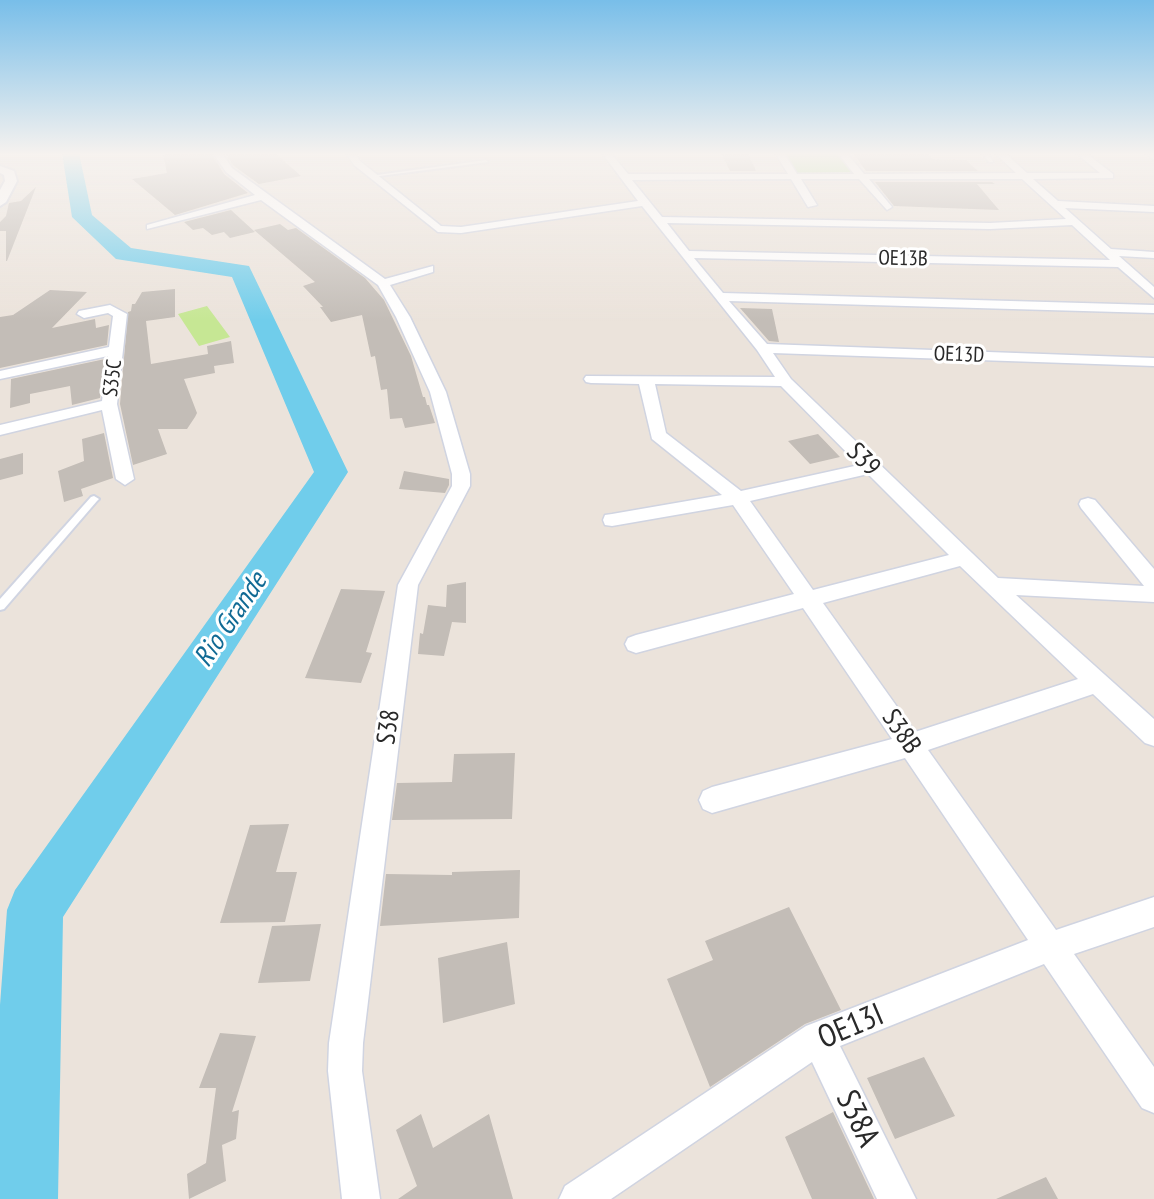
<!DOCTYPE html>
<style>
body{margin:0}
canvas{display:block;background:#ebe3db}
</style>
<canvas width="1154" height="1199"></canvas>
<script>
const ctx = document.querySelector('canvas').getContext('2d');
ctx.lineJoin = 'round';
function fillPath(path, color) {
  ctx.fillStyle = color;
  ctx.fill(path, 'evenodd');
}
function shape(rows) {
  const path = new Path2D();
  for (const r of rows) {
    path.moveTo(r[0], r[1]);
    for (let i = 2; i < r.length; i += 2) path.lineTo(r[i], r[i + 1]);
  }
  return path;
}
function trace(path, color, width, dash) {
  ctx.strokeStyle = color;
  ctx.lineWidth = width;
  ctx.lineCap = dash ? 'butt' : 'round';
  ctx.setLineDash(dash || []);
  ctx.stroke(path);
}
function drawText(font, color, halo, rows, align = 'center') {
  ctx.font = font + ' "PT Sans Narrow",sans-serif';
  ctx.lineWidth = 6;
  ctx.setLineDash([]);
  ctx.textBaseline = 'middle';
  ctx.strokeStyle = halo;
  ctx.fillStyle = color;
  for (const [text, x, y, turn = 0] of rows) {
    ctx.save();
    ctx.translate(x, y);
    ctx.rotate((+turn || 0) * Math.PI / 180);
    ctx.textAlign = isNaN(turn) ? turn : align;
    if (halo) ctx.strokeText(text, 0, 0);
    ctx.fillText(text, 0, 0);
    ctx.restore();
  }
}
fillPath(shape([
 [783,153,839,153,854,172,795,173]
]), '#b2e098');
fillPath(shape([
 [207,306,230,337,199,346,178,314]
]), '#c6e794');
fillPath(shape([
 [62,153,79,153,92,215,131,248,249,266,348,472,63,917,58,1199,0,1199,0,1005,7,910,15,890,314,472,232,277,116,259,72,217,62,153]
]), '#70cdeb');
fillPath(shape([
 [177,153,211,153,224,174,248,193,175,215,132,179,167,173,163,155],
 [225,153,275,153,301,176,259,184,234,166],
 [721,153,748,153,756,171,730,171],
 [853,153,927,153,933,159,966,160,978,171,866,171],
 [875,182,992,182,995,184,977,184,999,210,894,206],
 [36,187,7,261,6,261,6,231,0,231,0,222,6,216,9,203,21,201],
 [231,210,255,232,230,238,224,232,212,235,203,228,193,230,184,222],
 [280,224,288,230,296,228,365,278,384,300,411,356,423,397,425,397,427,405,429,405,435,423,405,428,402,418,390,419,387,389,381,390,375,356,371,357,362,315,331,322,320,307,323,307,303,286,315,282,254,230],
 [175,289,175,317,146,321,151,364,208,354,207,346,231,341,234,363,214,366,215,373,184,379,197,413,195,417,187,429,158,429,167,454,133,465,120,404,128,312,131,311,132,304,135,304,142,292],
 [50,290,87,292,52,328,95,319,96,328,109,325,107,345,0,368,0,317,13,315],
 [740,308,772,309,779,342,769,341],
 [105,359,100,398,72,405,70,386,30,394,30,403,10,408,11,379],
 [104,433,113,478,81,489,83,496,64,502,58,471,84,461,82,439],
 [818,434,840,457,810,464,788,441],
 [23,453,23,474,0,480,0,459],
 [404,471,449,479,449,485,445,493,399,489],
 [466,582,466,623,452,622,444,656,418,654,420,633,423,634,428,605,446,607,447,585],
 [341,589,385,591,366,652,372,653,361,683,305,678],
 [515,753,512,819,392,820,397,783,452,782,454,754],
 [289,824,276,872,297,872,285,922,220,923,250,825],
 [520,870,519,918,380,926,386,874,452,875,452,872],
 [789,907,841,1010,805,1024,710,1087,667,979,713,960,705,941],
 [321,924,310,981,258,983,272,926],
 [507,942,515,1004,443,1023,438,958],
 [220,1033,256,1036,232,1112,239,1110,236,1139,222,1145,226,1181,189,1199,187,1174,206,1163,216,1088,199,1088],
 [924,1057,955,1116,895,1139,867,1078],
 [833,1112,874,1199,812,1199,785,1137],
 [421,1114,433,1148,489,1114,513,1199,398,1199,417,1186,396,1130],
 [1046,1177,1058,1199,996,1199]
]), '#c3bdb7');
const service = shape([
 [987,153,993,161,993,162,989,162,982,153,987,153],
 [486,160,488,162,372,177,370,176,486,160],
 [94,496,99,499,97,501,4,609,0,610,0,599,91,497,94,496]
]);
const minor = shape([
 [213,153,222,153,232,168,385,279,433,266,433,272,390,285,410,317,446,392,470,474,470,486,418,585,363,1043,362,1071,380,1199,342,1199,328,1071,329,1043,398,585,452,486,452,474,430,392,396,317,378,285,261,200,147,229,147,225,255,195,226,172,213,153],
 [346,153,355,153,360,161,441,226,461,227,638,201,602,153,611,153,628,174,788,174,775,153,784,153,797,174,854,174,838,153,847,153,864,174,1016,173,995,153,1005,153,1027,173,1100,173,1076,153,1086,153,1113,174,1113,178,1033,179,1058,201,1154,206,1154,212,1065,208,1111,249,1154,252,1154,258,1119,256,1154,287,1154,298,1118,267,694,258,723,293,1154,305,1154,313,729,301,767,344,1154,358,1154,366,773,353,791,379,998,578,1144,586,1081,508,1079,504,1081,500,1088,498,1095,500,1154,569,1154,602,1016,595,1154,719,1154,746,1145,743,1093,694,928,750,1056,930,1154,897,1154,927,1074,954,1154,1067,1154,1113,1142,1108,1044,964,840,1046,916,1199,877,1199,812,1062,611,1199,559,1199,565,1186,806,1026,1028,940,905,758,712,813,703,809,699,800,703,791,712,787,892,739,803,608,636,653,628,650,625,644,628,638,636,635,794,594,733,505,612,526,605,525,603,520,605,515,612,514,722,495,652,439,639,384,591,383,586,382,584,379,586,376,775,377,757,350,642,206,461,233,438,232,354,165,346,153],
 [791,179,808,207,817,205,801,179,859,179,887,210,892,207,869,179,1022,179,1066,219,990,223,662,217,632,180,791,179],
 [667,223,990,229,1072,225,1110,260,689,251,667,223],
 [655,384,781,386,859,465,741,491,666,433,655,384],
 [868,474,949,555,813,590,750,501,868,474],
 [960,566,1078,679,915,732,823,603,960,566],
 [1145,153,1154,153,1154,159,1151,158,1145,153],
 [110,305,127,314,117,404,134,479,125,485,116,479,102,410,0,435,0,425,102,401,108,356,0,379,0,371,109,347,113,316,108,313,84,318,77,314,79,311,110,305]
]);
const tertiary = shape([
 [0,166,14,171,17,181,6,202,0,206,0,190,5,181,4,175,0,173,0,166]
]);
trace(service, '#d0d4e1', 4);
trace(minor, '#d0d4e1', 3);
trace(tertiary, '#d0d4e1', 4);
fillPath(service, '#fff');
fillPath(minor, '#fff');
fillPath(tertiary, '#fff');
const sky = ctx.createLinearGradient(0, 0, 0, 321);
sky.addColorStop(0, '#78bee9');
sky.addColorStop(0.48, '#f6f2ef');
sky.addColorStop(1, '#f6f2ef00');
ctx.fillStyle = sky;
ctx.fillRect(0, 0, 1154, 321);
drawText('21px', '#292929', '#fff', [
 ["OE13B",903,259,1],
 ["OE13D",959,355,2],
 ["S35C",113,378,-83]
]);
drawText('26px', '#292929', '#fff', [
 ["S39",863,460,45],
 ["S38",389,727,-82],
 ["S38B",901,732,55]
]);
drawText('italic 28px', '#116a94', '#fff', [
 ["Rio Grande",231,620,-56]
]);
drawText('32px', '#292929', '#fff', [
 ["OE13I",851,1027,-23],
 ["S38A",857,1119,64]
]);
</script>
